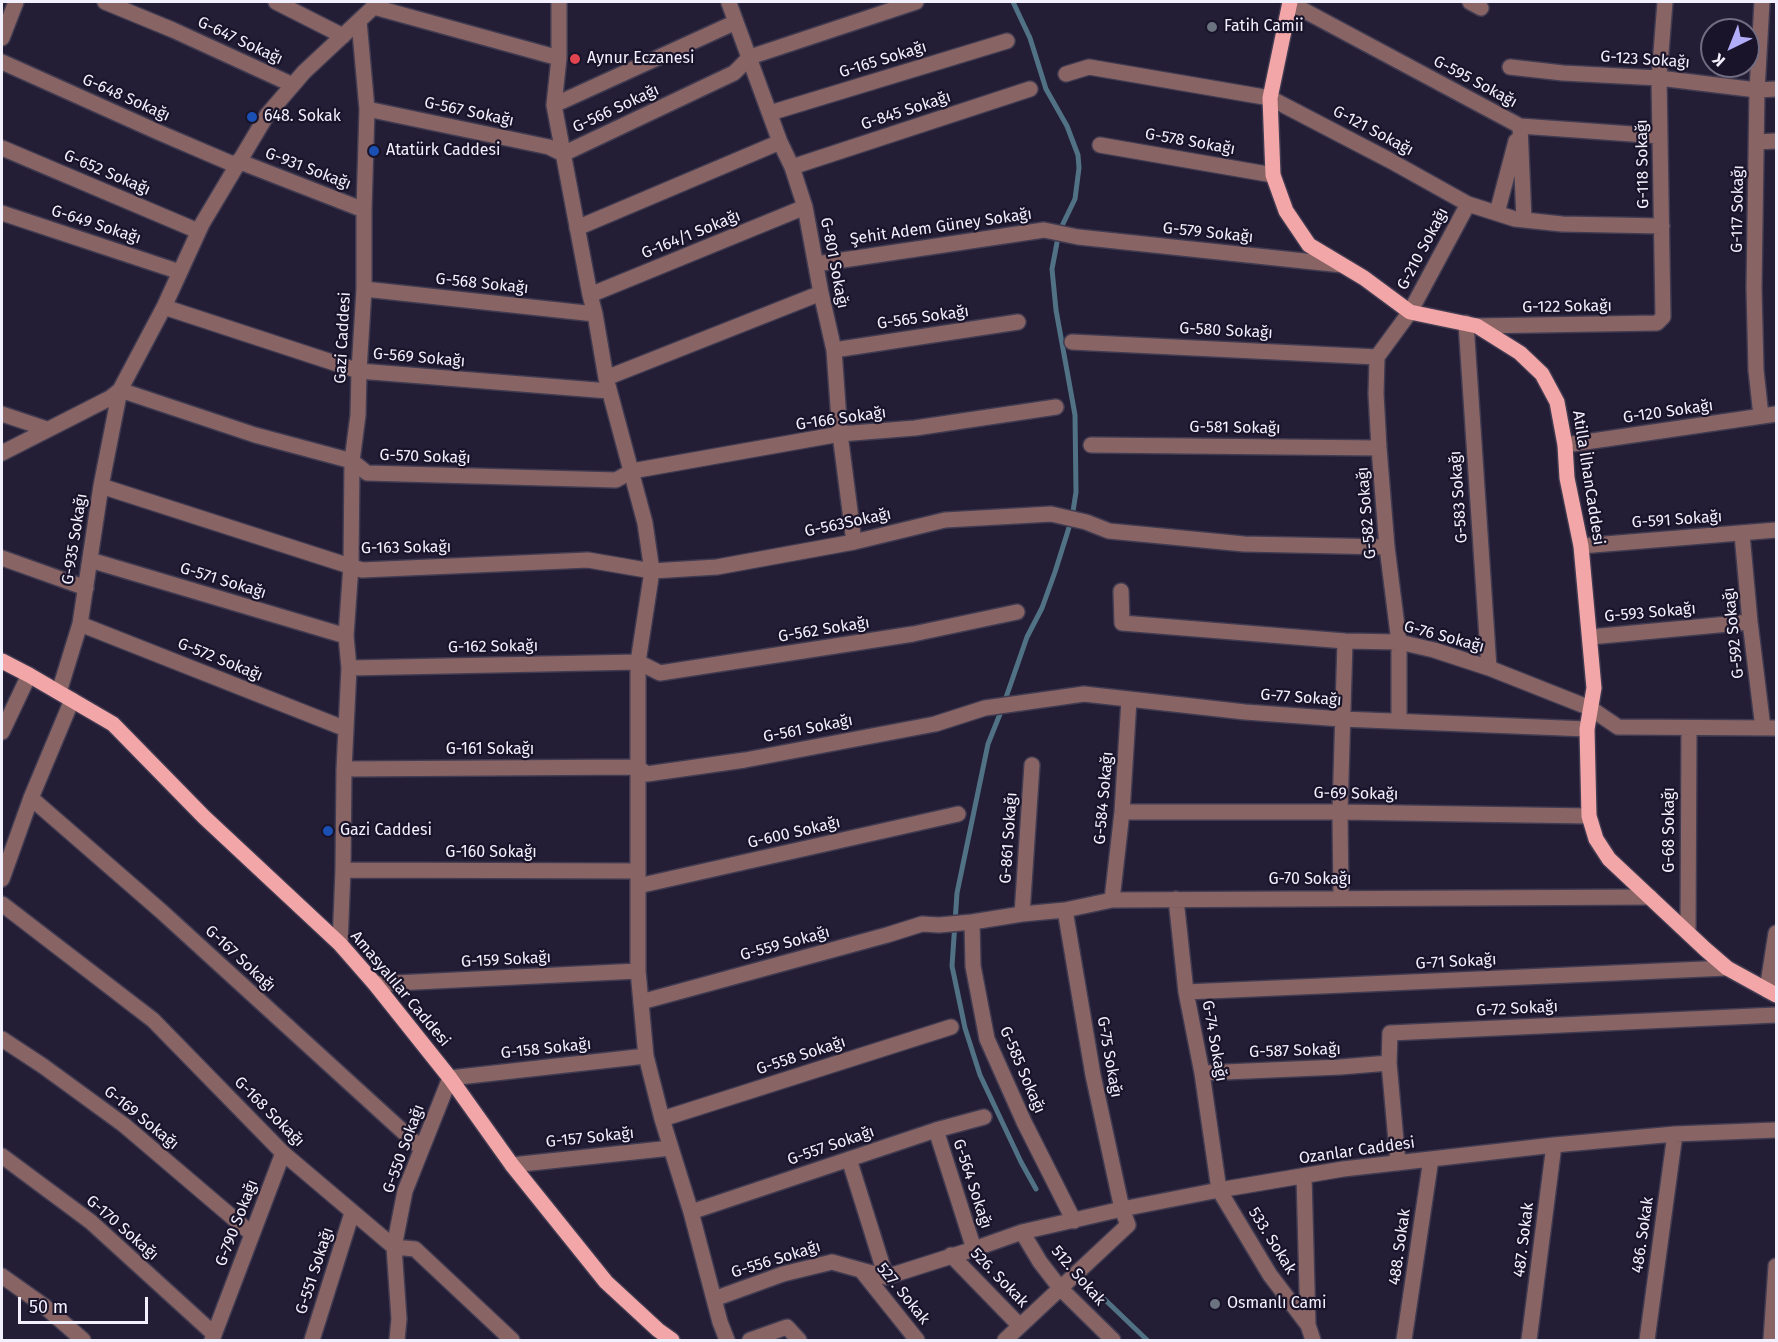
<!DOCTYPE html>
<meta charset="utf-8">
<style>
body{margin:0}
#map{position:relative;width:1778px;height:1342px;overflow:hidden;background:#231d35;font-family:"Fira Sans",sans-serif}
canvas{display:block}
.frame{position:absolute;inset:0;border:3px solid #f3f0fd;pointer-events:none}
.north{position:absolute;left:1700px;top:18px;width:60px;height:60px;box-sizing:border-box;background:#1a142b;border:2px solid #716c7f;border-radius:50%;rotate:223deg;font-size:16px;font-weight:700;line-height:24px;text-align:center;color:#f3f0fd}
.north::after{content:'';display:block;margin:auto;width:21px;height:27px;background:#b2adf9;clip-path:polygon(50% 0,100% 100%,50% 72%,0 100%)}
.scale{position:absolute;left:18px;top:1297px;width:130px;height:27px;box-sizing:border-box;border:3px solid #f3f0fd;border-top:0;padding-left:8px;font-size:18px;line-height:21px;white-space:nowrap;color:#f3f0fd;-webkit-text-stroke:4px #1a142b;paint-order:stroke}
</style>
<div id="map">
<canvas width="1778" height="1342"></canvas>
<div class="frame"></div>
<div class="north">K</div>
<div class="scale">50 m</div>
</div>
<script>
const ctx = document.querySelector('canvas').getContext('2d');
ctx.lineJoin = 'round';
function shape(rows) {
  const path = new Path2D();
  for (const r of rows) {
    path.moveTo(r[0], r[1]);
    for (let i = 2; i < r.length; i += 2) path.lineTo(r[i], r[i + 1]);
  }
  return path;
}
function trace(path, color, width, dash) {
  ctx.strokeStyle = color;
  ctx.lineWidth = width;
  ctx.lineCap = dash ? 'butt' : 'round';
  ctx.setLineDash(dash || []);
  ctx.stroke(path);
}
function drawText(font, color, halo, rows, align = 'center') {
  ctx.font = font + ' "Fira Sans",sans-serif';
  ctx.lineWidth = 4.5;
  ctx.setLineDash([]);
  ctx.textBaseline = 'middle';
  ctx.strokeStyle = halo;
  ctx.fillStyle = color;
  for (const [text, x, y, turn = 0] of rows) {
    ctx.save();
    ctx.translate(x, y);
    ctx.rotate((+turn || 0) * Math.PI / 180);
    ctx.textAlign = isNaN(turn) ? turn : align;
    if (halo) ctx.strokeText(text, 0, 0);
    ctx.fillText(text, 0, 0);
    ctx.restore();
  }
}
trace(shape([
 [1013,2,1030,38,1046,89,1067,126,1078,155,1079,168,1075,199,1059,232,1052,269,1056,310,1075,415,1076,492,1072,518,1055,572,1042,608,1027,637,1002,709,988,744,957,893,952,966,965,1028,980,1075,1021,1162,1036,1189],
 [1098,1293,1147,1340]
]), '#507284', 5);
const minor = shape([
 [105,2,173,30,293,85],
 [276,2,343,36],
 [559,2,559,58,554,105,590,295,595,314,606,378,645,523,652,571,638,662,638,971,646,1056,662,1119,691,1212,720,1322,727,1340],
 [1470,2,1481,8],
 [729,3,780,142,792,167,805,207,821,293,834,350,840,434,854,542],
 [1290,3,1520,126,1660,136],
 [374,7,559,58],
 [2,38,16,2],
 [2,62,158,132,235,165],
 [1510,67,1563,73,1659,78,1757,90,1776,89],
 [1066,74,1089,67,1270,98,1389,160,1468,204,1515,219,1562,224,1662,226],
 [554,105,736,22],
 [367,109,549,147,563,154,734,73,750,57,916,2],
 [770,113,1007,41],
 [1520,126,1524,220],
 [1757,142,1776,141],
 [1100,145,1273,175],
 [2,148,198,231],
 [238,161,364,210],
 [792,167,1030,89],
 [2,213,180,272],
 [1497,213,1516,141],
 [577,228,780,142],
 [816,264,1044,230,1078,237,1342,265],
 [364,289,595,314],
 [590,295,805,207],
 [164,307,359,371,609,391],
 [1466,323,1489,668],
 [1477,326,1657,323,1663,317,1659,78,1665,2],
 [1072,342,1377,357],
 [834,350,1018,322],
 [606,378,821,293],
 [2,414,47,429],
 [1761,416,1756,370,1754,288,1757,90,1762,2],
 [1091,445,1379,448],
 [1565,445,1776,414],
 [2,453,110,398,120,390,164,307,202,224,267,115,304,72,379,2],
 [101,486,362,570,588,560,652,571,717,567,854,542,945,520,1051,514,1086,522,1109,531,1244,544,1387,547],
 [1742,534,1750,622,1763,728],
 [1581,546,1776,530],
 [2,558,86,588],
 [90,560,346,636],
 [1121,591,1122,623,1345,641,1399,642,1434,650,1489,668,1590,708,1618,727,1776,728],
 [80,624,346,729],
 [1590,637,1750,622],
 [349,668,638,662,660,673,913,634,1017,612],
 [59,692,80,624,101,486,120,390,255,435,352,461,367,473,616,480,632,471,840,434,915,428,1056,407],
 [1399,721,1399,642,1387,547,1379,448,1376,394,1377,357,1410,312,1468,204],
 [2,732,29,675],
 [344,769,637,767,647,774,745,760,935,724,985,708,1084,694,1245,712,1342,719,1587,729],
 [31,798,161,911,421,1148],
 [1122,812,1340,812,1589,816],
 [343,870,638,871],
 [2,879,31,798,72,700],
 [638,886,958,814],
 [1341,898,1340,812,1345,641],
 [1176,899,1186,992,1202,1073,1219,1190,1270,1275,1308,1325,1313,1340],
 [1112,900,1122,812,1129,700],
 [2,904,153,1020,283,1153,394,1247,415,1249,512,1340],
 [1022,914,1032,765],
 [972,922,973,966,987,1039,1024,1122,1074,1221],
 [1688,933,1689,728],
 [340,944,343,870,344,769,349,668,346,636,351,565,352,461,358,415,359,371,364,289,364,210,367,109,359,21],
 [375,984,638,971],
 [1767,990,1776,933],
 [1186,992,1727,968],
 [641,1002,887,935,922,924,939,925,972,922,1022,914,1065,910,1112,900,1650,897],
 [2,1039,43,1066,124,1125,252,1234],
 [1202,1073,1340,1067,1389,1063],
 [662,1119,951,1027],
 [936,1130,974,1249],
 [2,1156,91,1222,214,1334],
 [849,1159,886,1277],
 [1398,1163,1389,1063,1390,1033,1776,1015],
 [512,1165,671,1148],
 [1304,1176,1308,1325],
 [691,1212,936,1130,984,1117],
 [1022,1232,1040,1262,1060,1288,1113,1340],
 [951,1255,1020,1326],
 [861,1270,917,1340],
 [2,1276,43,1305,83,1340],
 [714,1299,783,1274,832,1262,886,1277,974,1249,1022,1232,1122,1209,1219,1190,1343,1169,1554,1145,1675,1134,1776,1130],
 [212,1340,283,1153],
 [312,1340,352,1213],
 [397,1340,399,1319,394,1247,405,1191,450,1078,646,1056],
 [750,1340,787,1327,799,1340],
 [1005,1340,1128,1225,1122,1209,1093,1075,1065,910],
 [1404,1340,1431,1159],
 [1529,1340,1554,1145],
 [1647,1340,1675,1134],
 [1771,1340,1776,1266]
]);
const major = shape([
 [1290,2,1270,98,1273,175,1286,211,1309,245,1364,278,1410,312,1477,326,1520,353,1542,374,1557,402,1565,445,1567,478,1581,546,1594,688,1587,729,1589,816,1596,839,1609,859,1705,949,1727,968,1776,995],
 [2,661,29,675,113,724,204,817,340,944,375,984,450,1078,512,1165,606,1282,658,1330,672,1340]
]);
trace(minor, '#403b51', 18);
trace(major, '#403b51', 18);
trace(minor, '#896464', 15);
trace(major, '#f3a6a7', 15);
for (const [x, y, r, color] of [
 [1212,27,6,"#6b7280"],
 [575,59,6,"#e0444e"],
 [252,117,6,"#1a4fb4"],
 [374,151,6,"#1a4fb4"],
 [328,831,6,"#1a4fb4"],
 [1215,1304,6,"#6b7280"]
]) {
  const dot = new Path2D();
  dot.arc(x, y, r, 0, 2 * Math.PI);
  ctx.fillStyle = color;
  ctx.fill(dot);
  trace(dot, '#1a142b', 2);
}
drawText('16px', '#f3f0fd', '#1a142b', [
 ["Fatih Camii",1224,27],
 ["Aynur Eczanesi",587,59],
 ["648. Sokak",264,117],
 ["Atatürk Caddesi",386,151],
 ["Gazi Caddesi",340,831],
 ["Osmanlı Cami",1227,1304]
], 'left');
drawText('16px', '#f3f0fd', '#1a142b', [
 ["G-647 Sokağı",240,41,25],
 ["G-165 Sokağı",883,60,-17],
 ["G-123 Sokağı",1645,60,4],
 ["G-595 Sokağı",1475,82,28],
 ["G-648 Sokağı",126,98,24],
 ["G-566 Sokağı",616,109,-25],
 ["G-845 Sokağı",906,111,-18],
 ["G-567 Sokağı",469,112,12],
 ["G-121 Sokağı",1373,131,28],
 ["G-578 Sokağı",1190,142,10],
 ["G-118 Sokağı",1643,164,-91],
 ["G-931 Sokağı",308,169,21],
 ["G-652 Sokağı",107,173,23],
 ["G-117 Sokağı",1738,209,-89],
 ["G-649 Sokağı",96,225,18],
 ["Şehit Adem Güney Sokağı",941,227,-8],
 ["G-579 Sokağı",1208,233,6],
 ["G-164/1 Sokağı",691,235,-22],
 ["G-210 Sokağı",1423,249,-62],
 ["G-801 Sokağı",834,263,79],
 ["G-568 Sokağı",482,284,6],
 ["G-122 Sokağı",1567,307,-1],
 ["G-565 Sokağı",923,318,-8],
 ["G-580 Sokağı",1226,331,3],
 ["Gazi Caddesi",343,338,-87],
 ["G-569 Sokağı",419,358,5],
 ["G-120 Sokağı",1668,412,-8],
 ["G-166 Sokağı",841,419,-8],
 ["G-581 Sokağı",1235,428,1],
 ["G-570 Sokağı",425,457,2],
 ["Atilla İlhanCaddesi",1588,478,81],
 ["G-583 Sokağı",1459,497,-94],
 ["G-582 Sokağı",1367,513,-95],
 ["G-591 Sokağı",1677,520,-4],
 ["G-563Sokağı",848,523,-12],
 ["G-935 Sokağı",75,539,-81],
 ["G-163 Sokağı",406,548,-1],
 ["G-571 Sokağı",223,581,17],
 ["G-593 Sokağı",1650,613,-5],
 ["G-562 Sokağı",824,630,-9],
 ["G-592 Sokağı",1734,633,-96],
 ["G-76 Sokağı",1444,637,15],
 ["G-162 Sokağı",493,647,-1],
 ["G-572 Sokağı",220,660,22],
 ["G-77 Sokağı",1301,698,4],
 ["G-561 Sokağı",808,729,-11],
 ["G-161 Sokağı",490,750],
 ["G-69 Sokağı",1356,794,1],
 ["G-584 Sokağı",1104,798,-85],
 ["G-68 Sokağı",1670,830,-90],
 ["G-600 Sokağı",794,833,-13],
 ["G-861 Sokağı",1009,838,-86],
 ["G-160 Sokağı",491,853],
 ["G-70 Sokağı",1310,880],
 ["G-559 Sokağı",785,944,-15],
 ["G-167 Sokağı",240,959,43],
 ["G-159 Sokağı",506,960,-3],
 ["G-71 Sokağı",1456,962,-3],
 ["Amasyalılar Caddesi",400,989,50],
 ["G-72 Sokağı",1517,1009,-3],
 ["G-74 Sokağı",1214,1041,80],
 ["G-158 Sokağı",546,1049,-6],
 ["G-587 Sokağı",1295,1051,-2],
 ["G-558 Sokağı",801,1056,-18],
 ["G-75 Sokağı",1109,1057,80],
 ["G-585 Sokağı",1022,1070,67],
 ["G-168 Sokağı",269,1112,45],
 ["G-169 Sokağı",141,1118,39],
 ["G-157 Sokağı",590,1138,-6],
 ["G-557 Sokağı",831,1146,-19],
 ["G-550 Sokağı",404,1149,-70],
 ["Ozanlar Caddesi",1357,1151,-8],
 ["G-564 Sokağı",972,1184,72],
 ["G-790 Sokağı",237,1223,-69],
 ["G-170 Sokağı",122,1228,41],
 ["486. Sokak",1643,1235,-82],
 ["487. Sokak",1524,1240,-83],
 ["533. Sokak",1272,1241,58],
 ["488. Sokak",1400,1247,-82],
 ["G-556 Sokağı",776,1260,-17],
 ["G-551 Sokağı",315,1271,-72],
 ["512. Sokak",1078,1276,49],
 ["526. Sokak",999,1278,46],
 ["527. Sokak",903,1294,51]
]);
</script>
